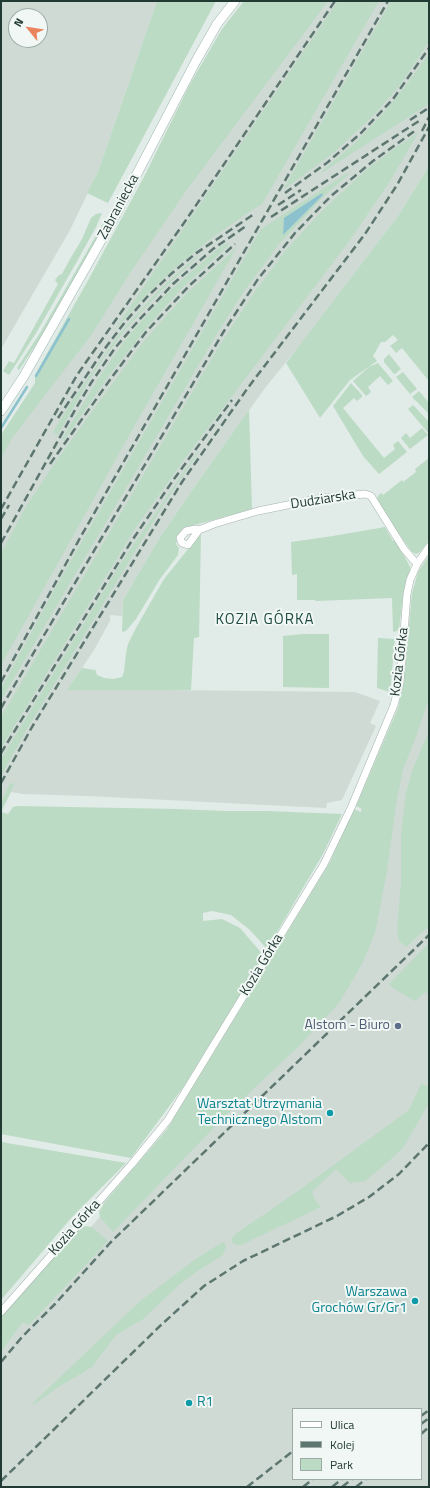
<!DOCTYPE html>
<meta charset="utf-8">
<style>
body{margin:0}
#map{position:relative;width:430px;height:1488px;overflow:hidden;background:#e1ebe7;font-family:"Titillium Web",sans-serif}
canvas{display:block}
.frame{position:absolute;inset:0;border:2px solid #223a34;pointer-events:none}
.legend{position:absolute;left:292px;top:1408px;width:130px;height:72px;box-sizing:border-box;background:#f1f7f4;border:1px solid #9eaba7;margin:0;padding:5px 7px;list-style:none;font-size:12px;color:#223a34}
.legend li{display:flex;align-items:center;gap:8px;height:20px}
.legend b{width:20px;border:1px solid #9eaba7}
.north{position:absolute;left:8px;top:8px;width:40px;height:40px;box-sizing:border-box;background:#f1f7f4;border:1px solid #9eaba7;border-radius:50%;rotate:300deg;font-size:11px;font-weight:700;line-height:16px;text-align:center;color:#223a34}
.north::after{content:'';display:block;margin:auto;width:14px;height:18px;background:#ea845f;clip-path:polygon(50% 0,100% 100%,50% 72%,0 100%)}
</style>
<div id="map">
<canvas width="430" height="1488"></canvas>
<div class="frame"></div>
<ul class="legend">
<li><b style="height:5px;background:#fff"></b>Ulica</li>
<li><b style="height:5px;background:#5d7670"></b>Kolej</li>
<li><b style="height:11px;background:#bbdbc4"></b>Park</li>
</ul>
<div class="north">N</div>
</div>
<script>
const ctx = document.querySelector('canvas').getContext('2d');
ctx.lineJoin = 'round';
function fillPath(path, color) {
  ctx.fillStyle = color;
  ctx.fill(path, 'evenodd');
}
function shape(rows) {
  const path = new Path2D();
  for (const r of rows) {
    path.moveTo(r[0], r[1]);
    for (let i = 2; i < r.length; i += 2) path.lineTo(r[i], r[i + 1]);
  }
  return path;
}
function trace(path, color, width, dash) {
  ctx.strokeStyle = color;
  ctx.lineWidth = width;
  ctx.lineCap = dash ? 'butt' : 'round';
  ctx.setLineDash(dash || []);
  ctx.stroke(path);
}
function drawText(font, color, halo, rows, align = 'center') {
  ctx.font = font + ' "Titillium Web",sans-serif';
  ctx.lineWidth = 4;
  ctx.setLineDash([]);
  ctx.textBaseline = 'middle';
  ctx.strokeStyle = halo;
  ctx.fillStyle = color;
  for (const [text, x, y, turn = 0] of rows) {
    ctx.save();
    ctx.translate(x, y);
    ctx.rotate((+turn || 0) * Math.PI / 180);
    ctx.textAlign = isNaN(turn) ? turn : align;
    if (halo) ctx.strokeText(text, 0, 0);
    ctx.fillText(text, 0, 0);
    ctx.restore();
  }
}
fillPath(shape([
 [1,1,157,1,98,172,70,230,1,349],
 [16,16,40,16,40,40,16,40],
 [301,1,429,1,429,166,398,216,304,340,265,388,202,476,160,537,123,600,122,616,110,615,110,621,94,650,68,689,355,692,380,701,370,723,376,726,342,800,327,803,326,808,88,796,23,794,11,792,14,784,10,782,1,802,1,446],
 [429,572,429,1487,1,1487,1,1329,150,1160,347,842,406,709],
 [293,1409,421,1409,421,1479,293,1479]
]), '#cfdad5');
fillPath(shape([
 [157,1,216,1,108,203,87,193,98,172],
 [244,1,328,1,186,191,130,273,92,334,12,438,1,458,1,435,35,383,35,375,91,275,145,175,189,86,222,29],
 [338,1,379,1,262,204,249,212,209,240,175,268,145,296,113,332],
 [391,1,429,1,429,42,400,85,373,116,332,154,283,190],
 [429,54,429,104,323,172,322,171,355,143,381,116,407,84],
 [418,133,390,181,350,240,189,453,136,527,1,748,1,717,218,348,251,297,286,250,324,209,367,169,398,146],
 [429,166,429,381,402,348,396,353,392,348,390,346,398,340,393,335,385,342,381,342,373,356,377,361,350,380,320,418,286,363,398,216],
 [347,173,348,175,325,195,279,244,242,294,215,337,1,700,1,689,53,592,261,229],
 [321,193,323,195,283,235,284,218],
 [102,213,96,227,80,256,36,333,9,375,3,371,9,361,14,363,58,284,55,280,59,275,62,274,69,261,82,239,91,218,96,214],
 [105,220,104,227,43,334,19,370,17,368,40,333],
 [228,243,229,245,183,287,148,326,108,377,64,440,62,439,98,379,123,343,138,325,165,295,183,279,221,246],
 [237,247,135,425,1,665,1,553,24,510,52,467,115,380,144,341,185,295],
 [197,256,198,257,161,291,125,330,101,362,88,382,58,435,53,432,70,404,119,334,159,290],
 [389,354,401,369,395,374,394,374,384,362,384,359],
 [378,363,393,381,388,385,380,376,368,387,371,392,366,396,353,381,369,367],
 [403,372,417,389,410,394,396,377],
 [351,383,362,395,362,397,357,401,354,398,343,408,384,458,395,449,393,445,398,441,407,452,379,474,363,456,333,406],
 [419,391,429,403,429,414,412,397],
 [413,405,429,422,429,434,408,409],
 [249,410,252,509,184,528,178,535,176,544,179,548,178,555,160,579,136,619,126,631,122,632,123,600,160,537,202,476],
 [422,428,428,435,410,449,401,438,406,433,410,438],
 [198,451,199,452,164,504,27,729,1,776,1,759,119,566],
 [429,458,429,540,420,552,416,554,412,552,378,505,377,500,378,496,381,493,383,495,402,480,403,482,416,472,415,469],
 [385,527,393,541,396,540,410,567,410,571,403,596,399,630,394,632,393,631,392,598,316,601,315,600,297,600,297,574,292,575,291,542,333,536],
 [201,533,199,637,194,638,191,690,67,690,82,668,95,670,95,669,97,675,104,678,113,679,122,677,124,672,126,653,128,644,137,626,164,579],
 [429,555,429,698,416,737,403,769,396,805,387,871,375,933,362,964,339,1003,300,1045,229,1112,113,1232,100,1217,99,1212,104,1203,167,1129,330,862,354,809,361,812,362,809,356,806,398,708,404,681,412,593,418,572],
 [303,634,329,634,329,688,283,687,283,636],
 [378,638,395,639,390,692,377,688],
 [429,731,429,926,406,947,399,941,397,930,401,882,401,834,406,793,412,771],
 [10,782,14,784,11,792,1,812,8,814,13,807,17,806,176,809,226,811,266,811,342,814,323,854,267,949,250,930,231,915,212,911,203,913,203,921,222,919,240,928,264,956,184,1086,131,1158,1,1134,1,802],
 [429,943,429,995,425,992,415,1001,393,988,389,984],
 [421,1084,429,1087,429,1103,403,1148,381,1168,365,1181,350,1183,336,1169,312,1192,315,1200,321,1207,241,1245,236,1245,232,1242,232,1238,237,1233,298,1191,409,1110],
 [1,1142,126,1163,72,1217,1,1300],
 [86,1226,92,1227,108,1241,29,1325,23,1322,1,1351,1,1317,80,1228],
 [223,1242,225,1244,226,1247,223,1255,196,1272,179,1285,143,1319,116,1335,92,1367,60,1386,33,1405,32,1404,139,1302,197,1258]
]), '#bbdbc4');
fillPath(shape([
 [322,193,323,195,283,235,284,218]
]), '#8bc2cd');
trace(shape([
 [36,376,69,319],
 [1,428,27,387]
]), '#8bc2cd', 2.5);
const minor = shape([
 [199,530,188,545,182,543,180,538,186,531,195,529,199,530,214,524,258,511,322,498,365,494,371,496,404,549,417,564],
 [1,1312,131,1165,168,1120,324,864,351,808,394,705,400,683,407,594,410,580,417,564,429,547]
]);
const secondary = shape([
 [1,411,24,376,116,214,196,61,217,24,235,1]
]);
trace(minor, '#a4b2ae', 8);
trace(secondary, '#a0b6af', 10);
trace(minor, '#fff', 7);
trace(secondary, '#fff', 9);
trace(shape([
 [410,120,427,109],
 [422,131,429,117],
 [285,193,328,162,361,133,393,99,429,48],
 [278,205,301,190],
 [271,217,422,119],
 [58,418,103,351,125,322,147,297,171,274,195,254,254,214],
 [50,464,112,377,146,332,189,286,235,244],
 [1,509,77,375,186,220,335,1],
 [1,519,9,505],
 [1,543,75,410,91,383,115,348,139,320,173,284,213,249,246,226],
 [1,682,80,538,388,1],
 [1,708,224,331,258,279,295,233,331,196,373,161,416,130],
 [1,753,131,542,174,479,232,400],
 [1,783,32,727,182,482,247,389,365,234,397,185,429,127],
 [1,1362,22,1337,55,1304,110,1243,429,935],
 [421,1416,429,1410],
 [421,1424,429,1418],
 [421,1434,429,1427],
 [1,1481,161,1325,204,1286,243,1261,337,1216,369,1197,399,1174,429,1143],
 [247,1487,293,1451],
 [303,1487,313,1479],
 [332,1487,342,1479],
 [342,1487,352,1479],
 [356,1487,366,1479]
]), '#5d7670', 2.5, [8, 4]);
for (const [x, y, r, color] of [
 [398,1026,4,"#5c6f8a"],
 [330,1113,4,"#0f9aa8"],
 [415,1301,4,"#0f9aa8"],
 [189,1403,4,"#0f9aa8"]
]) {
  const dot = new Path2D();
  dot.arc(x, y, r, 0, 2 * Math.PI);
  ctx.fillStyle = color;
  ctx.fill(dot);
  trace(dot, '#f1f7f4', 1.5);
}
drawText('14px', '#223a34', '#f1f7f4', [
 ["Zabraniecka",119,207,-62],
 ["Dudziarska",323,500,-9],
 ["Kozia Górka",400,662,-83],
 ["Kozia Górka",262,965,-59],
 ["Kozia Górka",75,1228,-48]
]);
drawText('14px', '#4e5e75', '#f1f7f4', [
 ["Alstom - Biuro",390,1026]
], 'right');
drawText('14px', '#0d838f', '#f1f7f4', [
 ["Warsztat Utrzymania",322,1105],
 ["Technicznego Alstom",322,1121],
 ["Warszawa",407,1293],
 ["Grochów Gr/Gr1",407,1309],
 ["R1",197,1403,"left"]
], 'right');
ctx.letterSpacing = '1px';
drawText('15px', '#1f4b41', '#f1f7f4', [
 ["KOZIA GÓRKA",265,620]
]);
ctx.letterSpacing = '0px';
</script>
